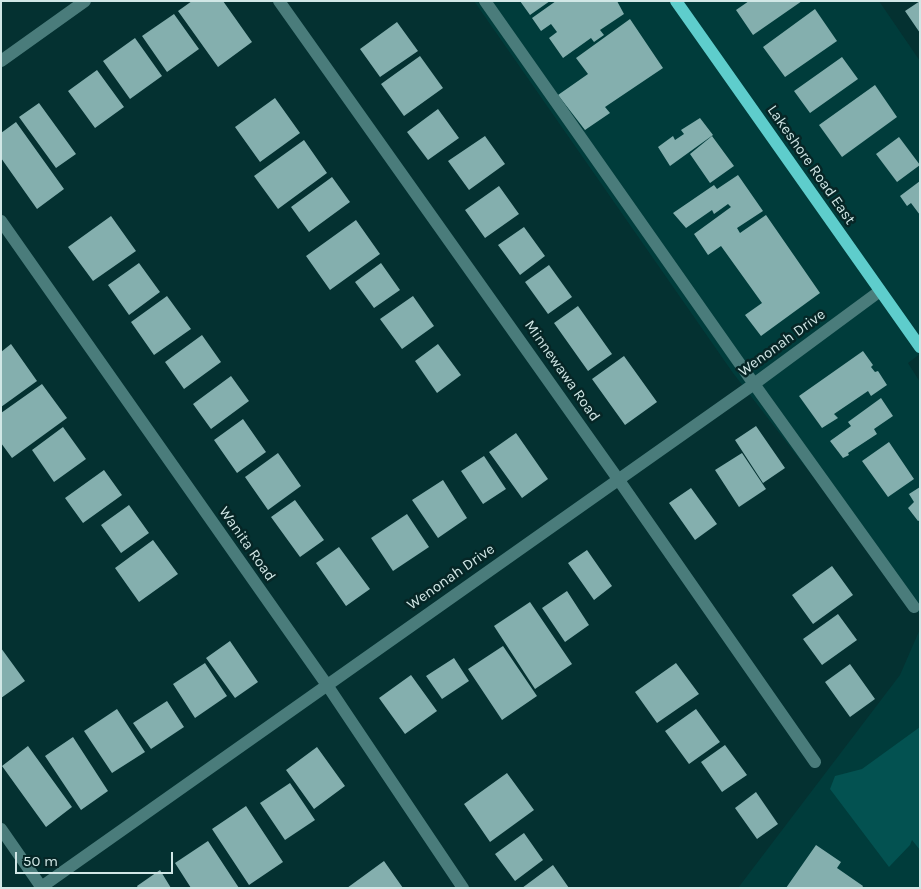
<!DOCTYPE html>
<style>
body{margin:0}
#map{position:relative;width:921px;height:889px;overflow:hidden;background:#043131;font-family:Karla,sans-serif}
canvas{display:block}
.frame{position:absolute;inset:0;border:2px solid #d1e7e6;pointer-events:none}
.scale{position:absolute;left:15px;top:852px;width:158px;height:22px;box-sizing:border-box;border:2px solid #d1e7e6;border-top:0;padding-left:6px;font-size:15px;line-height:18px;white-space:nowrap;color:#d1e7e6;-webkit-text-stroke:4px #062626;paint-order:stroke}
</style>
<div id="map">
<canvas width="921" height="889"></canvas>
<div class="frame"></div>
<div class="scale">50 m</div>
</div>
<script>
const ctx = document.querySelector('canvas').getContext('2d');
ctx.lineJoin = 'round';
function fillPath(path, color) {
  ctx.fillStyle = color;
  ctx.fill(path, 'evenodd');
}
function shape(rows) {
  const path = new Path2D();
  for (const r of rows) {
    path.moveTo(r[0], r[1]);
    for (let i = 2; i < r.length; i += 2) path.lineTo(r[i], r[i + 1]);
  }
  return path;
}
function trace(path, color, width, dash) {
  ctx.strokeStyle = color;
  ctx.lineWidth = width;
  ctx.lineCap = dash ? 'butt' : 'round';
  ctx.setLineDash(dash || []);
  ctx.stroke(path);
}
function drawText(font, color, halo, rows, align = 'center') {
  ctx.font = font + ' Karla,sans-serif';
  ctx.lineWidth = 5;
  ctx.setLineDash([]);
  ctx.textBaseline = 'middle';
  ctx.strokeStyle = halo;
  ctx.fillStyle = color;
  for (const [text, x, y, turn = 0] of rows) {
    ctx.save();
    ctx.translate(x, y);
    ctx.rotate((+turn || 0) * Math.PI / 180);
    ctx.textAlign = isNaN(turn) ? turn : align;
    if (halo) ctx.strokeText(text, 0, 0);
    ctx.fillText(text, 0, 0);
    ctx.restore();
  }
}
fillPath(shape([
 [474,1,879,1,920,61,920,354,908,363,920,382,920,615,733,373],
 [920,629,920,888,738,888,900,675]
]), '#003c3b');
fillPath(shape([
 [920,727,920,850,912,840,910,845,889,867,830,789,835,776,862,769]
]), '#035251');
fillPath(shape([
 [192,1,223,1,252,42,218,67,178,11],
 [520,1,550,1,530,15],
 [556,1,617,1,624,14,600,30,604,35,594,42,591,38,563,58,549,38,557,32,551,24,541,31,532,18],
 [749,1,802,1,753,35,736,10],
 [920,1,920,33,905,11],
 [815,9,837,41,785,77,763,47],
 [174,14,199,49,167,72,142,36],
 [630,19,663,68,605,107,610,113,585,130,558,95,588,74,576,58],
 [397,22,418,51,380,77,360,49],
 [135,38,162,76,130,99,103,61],
 [420,56,443,88,404,116,381,84],
 [842,57,858,79,810,113,794,91],
 [97,70,124,107,95,128,68,91],
 [875,85,897,117,842,157,819,125],
 [275,98,300,133,260,162,235,127],
 [39,103,76,154,56,168,19,117],
 [438,109,459,138,428,160,407,132],
 [700,118,713,135,670,166,658,147,673,136,675,140,684,134,681,130],
 [16,122,64,189,37,209,1,158,1,133],
 [485,136,505,164,469,190,448,161],
 [712,136,734,166,710,183,690,154],
 [899,137,920,165,897,182,876,154],
 [304,140,327,173,278,209,254,176],
 [738,175,763,211,737,228,740,233,766,215,820,293,761,336,745,315,762,303,721,246,708,255,694,234,731,207,728,204,714,214,712,210,686,228,673,213,714,185,717,189],
 [332,177,350,202,309,232,291,207],
 [920,181,920,215,911,203,907,206,900,196],
 [499,186,519,214,485,238,465,210],
 [111,216,136,251,93,281,68,247],
 [356,220,380,254,330,290,306,256],
 [524,227,545,256,520,275,498,245],
 [139,263,160,292,129,315,108,285],
 [381,263,400,290,374,308,355,282],
 [549,265,572,297,548,314,525,282],
 [167,296,191,329,154,355,131,322],
 [413,296,434,326,402,349,380,319],
 [578,306,612,354,588,371,554,323],
 [202,335,221,362,184,389,165,362],
 [11,344,37,381,1,407,1,352],
 [438,344,461,375,437,393,415,361],
 [863,351,873,365,871,367,875,372,878,371,887,385,871,396,868,391,834,414,838,418,822,428,799,396],
 [624,356,657,402,625,425,592,379],
 [231,376,249,401,211,429,193,404],
 [42,384,67,418,12,458,1,443,1,413],
 [881,398,893,416,874,429,877,434,848,453,849,455,843,458,830,441,851,426,848,422],
 [243,419,266,452,237,473,214,440],
 [756,426,785,468,763,483,735,440],
 [63,427,86,459,54,482,32,450],
 [516,433,548,479,522,498,489,452],
 [889,442,914,479,888,497,862,461],
 [278,453,301,486,268,510,245,477],
 [742,453,766,489,739,507,715,470],
 [484,456,506,489,483,504,461,471],
 [104,470,122,495,83,523,65,498],
 [443,480,467,518,438,538,412,500],
 [920,487,920,520,918,521,908,508,914,502,909,494],
 [691,488,717,524,695,540,669,503],
 [295,500,324,540,300,557,271,517],
 [129,505,149,533,121,553,101,525],
 [407,514,429,547,393,571,371,538],
 [153,540,178,574,139,602,115,568],
 [339,547,370,589,346,606,316,563],
 [587,550,612,586,594,600,568,563],
 [832,566,853,595,813,624,792,595],
 [567,591,589,625,565,642,542,608],
 [530,602,572,664,535,689,494,626],
 [838,614,857,640,822,665,803,639],
 [230,641,258,682,235,698,206,658],
 [503,646,537,696,502,720,468,669],
 [1,648,25,681,1,698],
 [454,658,469,681,442,699,426,676],
 [205,663,227,696,195,718,173,684],
 [676,663,699,694,657,723,635,692],
 [850,664,875,699,850,717,825,682],
 [411,675,437,711,405,734,379,698],
 [167,701,184,727,151,749,133,723],
 [117,709,145,752,112,773,84,731],
 [696,709,720,742,689,764,665,731],
 [73,737,108,791,81,810,45,756],
 [725,745,747,775,722,792,701,762],
 [28,746,72,807,46,827,2,766],
 [317,747,345,786,314,809,286,770],
 [507,773,534,810,490,842,464,804],
 [290,783,315,820,285,840,260,803],
 [756,792,778,824,757,839,735,808],
 [246,806,283,862,249,885,212,829],
 [524,833,543,860,515,881,495,854],
 [208,841,239,888,191,888,175,863],
 [816,845,841,862,837,868,863,886,862,888,786,888],
 [384,861,403,888,347,888],
 [553,865,569,888,522,888],
 [160,870,171,888,138,888,137,886]
]), '#84afae');
trace(shape([
 [279,1,618,479,815,762],
 [485,1,754,384,914,607],
 [1,61,85,1],
 [1,221,327,685,463,888],
 [1,829,42,888],
 [40,888,754,384,880,291]
]), '#4a7c7b', 12);
trace(shape([
 [676,1,920,347]
]), '#5ecdcc', 12);
drawText('15px', '#d1e7e6', '#062626', [
 ["Lakeshore Road East",811,165,55],
 ["Wenonah Drive",782,343,-36],
 ["Minnewawa Road",562,371,55],
 ["Wanita Road",247,544,55],
 ["Wenonah Drive",451,577,-35]
]);
</script>
